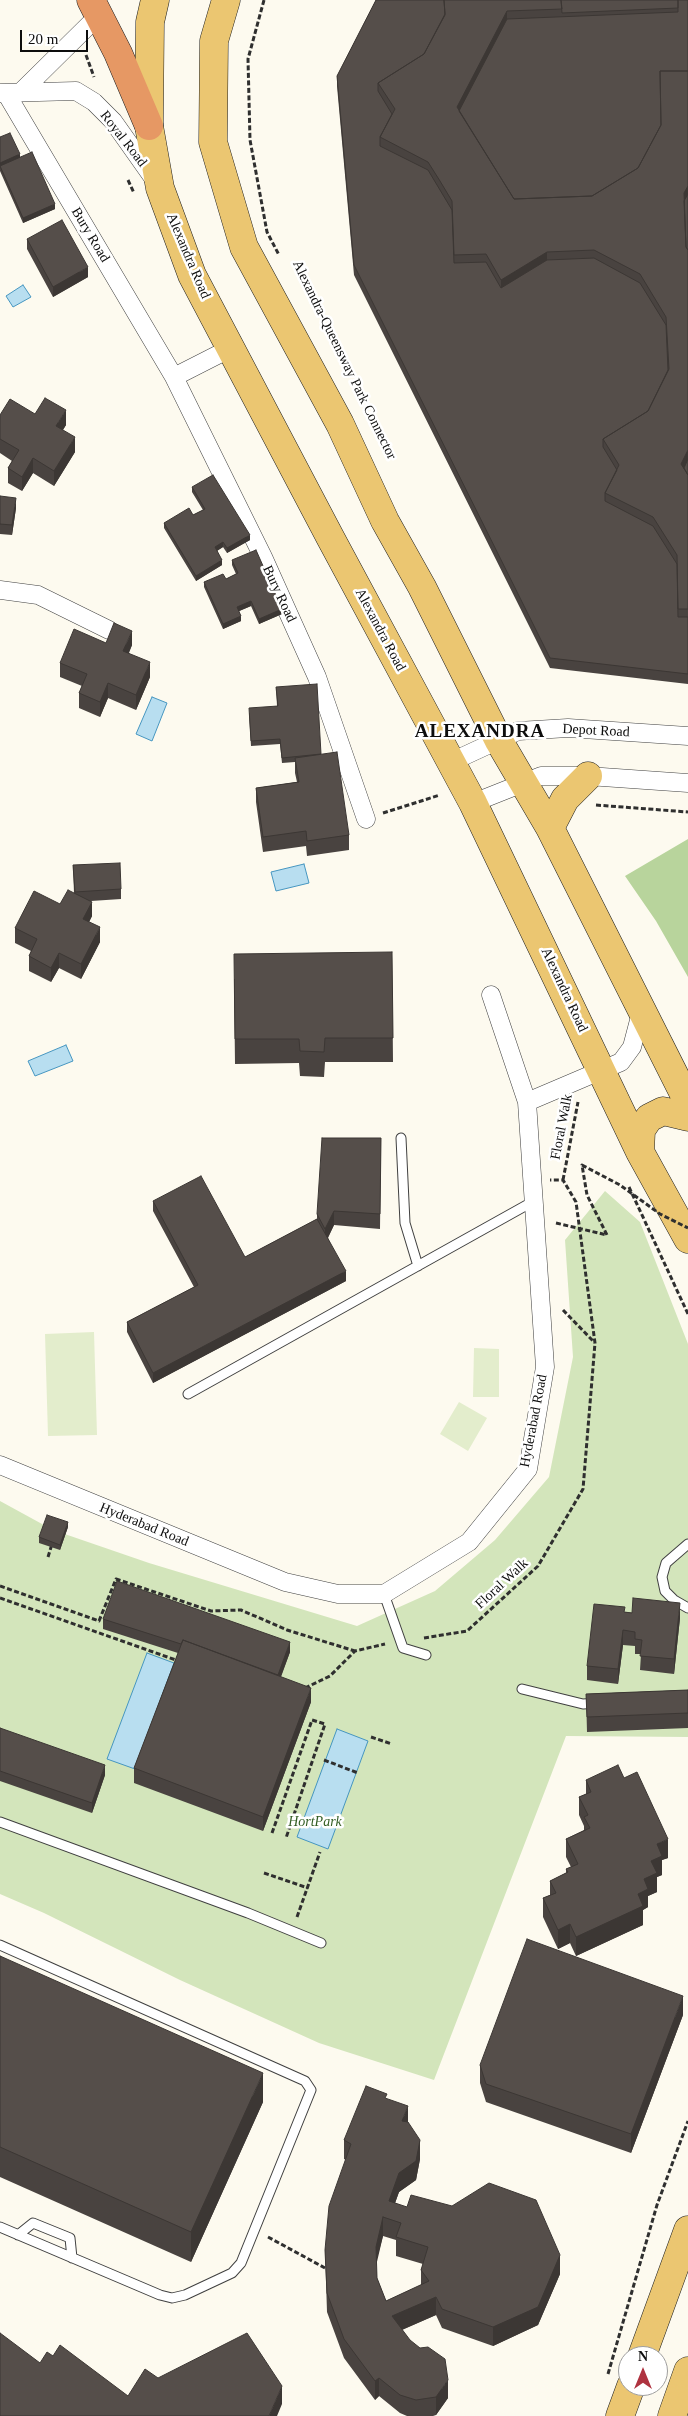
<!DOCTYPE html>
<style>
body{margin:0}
#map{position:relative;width:688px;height:2416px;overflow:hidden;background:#fdfaef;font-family:"Times New Roman",serif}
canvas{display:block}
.north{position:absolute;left:618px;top:2346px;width:50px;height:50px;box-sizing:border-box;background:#fff;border:1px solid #9e9e9e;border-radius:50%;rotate:0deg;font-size:14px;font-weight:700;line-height:20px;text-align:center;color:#0d0d0d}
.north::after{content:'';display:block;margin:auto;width:18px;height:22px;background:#af3340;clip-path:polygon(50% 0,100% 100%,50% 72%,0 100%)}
.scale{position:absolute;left:20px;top:30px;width:68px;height:22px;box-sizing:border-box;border:2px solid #0d0d0d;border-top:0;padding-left:6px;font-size:15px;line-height:18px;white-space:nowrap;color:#0d0d0d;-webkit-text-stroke:4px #fff;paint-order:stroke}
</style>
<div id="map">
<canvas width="688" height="2416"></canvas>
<div class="north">N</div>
<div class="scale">20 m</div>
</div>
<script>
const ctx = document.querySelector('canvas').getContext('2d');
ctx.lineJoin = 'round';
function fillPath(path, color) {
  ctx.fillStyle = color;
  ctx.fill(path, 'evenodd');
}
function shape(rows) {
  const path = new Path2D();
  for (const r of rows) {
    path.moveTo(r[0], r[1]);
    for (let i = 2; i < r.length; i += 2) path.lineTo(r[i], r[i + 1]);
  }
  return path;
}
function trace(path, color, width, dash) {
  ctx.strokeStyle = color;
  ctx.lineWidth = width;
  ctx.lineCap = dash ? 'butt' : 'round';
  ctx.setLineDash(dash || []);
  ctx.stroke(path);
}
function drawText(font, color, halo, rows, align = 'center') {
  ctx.font = font + ' "Times New Roman",serif';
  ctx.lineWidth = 5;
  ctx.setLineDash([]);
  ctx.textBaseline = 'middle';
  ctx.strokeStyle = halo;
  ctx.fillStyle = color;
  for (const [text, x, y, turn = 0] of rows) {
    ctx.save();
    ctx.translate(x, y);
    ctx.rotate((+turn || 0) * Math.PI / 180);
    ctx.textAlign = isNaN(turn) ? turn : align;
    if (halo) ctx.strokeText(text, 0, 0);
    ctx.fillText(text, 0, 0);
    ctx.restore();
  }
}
fillPath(shape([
 [605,1191,640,1222,688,1344,688,1737,566,1736,434,2080,319,2043,180,1980,44,1913,0,1894,0,1501,53,1530,149,1563,357,1626,435,1591,495,1540,549,1477,573,1357,565,1240]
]), '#d3e5bb');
fillPath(shape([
 [688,839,688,977,656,921,625,876]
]), '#b8d49c');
fillPath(shape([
 [94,1332,97,1435,48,1436,45,1334],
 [474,1348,499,1349,499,1397,473,1397],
 [459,1402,487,1418,468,1451,440,1434]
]), '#e3edcc');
const water = shape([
 [23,285,31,297,13,307,6,296,23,285],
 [152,697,167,703,152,741,136,734,152,697],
 [304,864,309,883,276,891,271,872,304,864],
 [66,1045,73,1061,35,1076,28,1061,66,1045],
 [147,1653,174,1663,135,1769,107,1759,147,1653],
 [337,1729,368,1741,328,1849,297,1837,337,1729]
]);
fillPath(water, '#b8def0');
trace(water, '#4696c0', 1);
const lane = shape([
 [401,1138,405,1223,418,1266],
 [188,1394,534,1201],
 [688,1544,666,1563,662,1577,665,1591,674,1600,688,1608],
 [384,1594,403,1648,426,1655],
 [522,1689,583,1704,598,1703],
 [0,1822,248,1913,321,1943],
 [0,1945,305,2081,311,2090,241,2263,232,2273,185,2295,172,2298,160,2295,0,2227],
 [18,2235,33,2223,70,2238,72,2258]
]);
const street = shape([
 [22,91,98,16],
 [0,93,76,91,94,102,113,121,154,179],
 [6,93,174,377,263,557,317,677,366,819],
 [174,377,231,348],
 [0,590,38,595,109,630],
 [451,762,518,731,568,728,688,736],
 [473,803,541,776,588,776,688,783],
 [527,1102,621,1062,632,1047,642,1009],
 [0,1465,285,1582,338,1594,384,1594,469,1542,528,1469,545,1367,527,1102,491,995]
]);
const primary = shape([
 [155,0,150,22,149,126,160,188,192,275,330,537,473,803,640,1152,688,1239],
 [226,0,214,41,213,142,244,247,340,424,385,521,422,587,499,741,550,828,688,1102],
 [550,828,565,799,588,776],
 [640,1152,641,1130,649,1118,663,1111,688,1117],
 [642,2356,688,2230],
 [620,2416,631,2386],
 [672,2416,688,2371]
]);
const highway = shape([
 [91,0,118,53,149,126]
]);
trace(lane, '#404040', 11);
trace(street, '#404040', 19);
trace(primary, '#1e1e1e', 29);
trace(highway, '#1e1e1e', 29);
trace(shape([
 [264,0,248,59,250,140,267,232,279,255],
 [86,55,94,77],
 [128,180,134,193],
 [596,805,688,812],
 [383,813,440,795],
 [563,1180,578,1102],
 [629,1187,688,1314],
 [563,1310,595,1343],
 [48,1557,52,1544],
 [0,1586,99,1621,116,1579,211,1611,241,1610,287,1630,355,1651],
 [0,1598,176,1660],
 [424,1638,467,1631,538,1566,583,1489,595,1343,576,1202,563,1180,550,1180],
 [305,1688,330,1676,355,1651,385,1644],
 [371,1737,392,1744],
 [324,1760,358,1773],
 [272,1833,312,1720,325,1724,286,1838],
 [264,1873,308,1888],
 [297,1917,320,1852],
 [268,2237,325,2268],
 [608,2374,657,2205,688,2121]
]), '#2f2f2f', 3, [5, 2.5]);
trace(lane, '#fff', 9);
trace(street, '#fff', 18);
trace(primary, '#ebc671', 28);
trace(highway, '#e69864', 28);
trace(shape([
 [556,1223,607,1235,587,1195,582,1165,620,1185,660,1214,688,1228]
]), '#2f2f2f', 3, [5, 2.5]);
fillPath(shape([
 [376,0,688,0,688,684,550,668,354,275,337,86,337,76],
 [0,137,20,157,55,209,23,223,0,171],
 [27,239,88,277,53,297,27,249],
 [35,414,66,425,63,430,75,452,54,486,33,473,22,491,8,483,8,468,12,461,0,453,0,415],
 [192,487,250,540,227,553,223,547,217,551,222,565,196,581,164,528,164,523,193,515,203,510,192,492],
 [0,496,16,508,12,535,0,534],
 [232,560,282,614,259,624,251,606,239,611,241,621,223,629,204,587,204,582,226,579,236,574,232,565],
 [106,643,132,645,129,653,150,677,136,710,108,698,100,717,79,708,79,693,82,686,60,677,60,663],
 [276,687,321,754,349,835,349,850,307,856,306,846,263,852,256,802,256,788,297,782,295,773,295,762,282,763,280,744,251,746,249,713,277,706],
 [73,865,121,889,121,899,91,901,92,916,89,922,100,942,81,979,59,968,51,982,29,971,29,956,31,951,15,943,15,928,60,904,74,893],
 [392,952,393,1062,325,1062,324,1077,300,1076,299,1063,235,1064,234,979],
 [381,1138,380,1229,334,1225,328,1238,346,1281,153,1383,127,1332,127,1322,194,1287,153,1211,153,1201,245,1257,317,1219,317,1214],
 [68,1527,60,1550,39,1543,39,1537],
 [625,1612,680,1618,674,1674,640,1670,641,1654,635,1654,635,1646,623,1645,618,1684,587,1680,587,1666],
 [103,1619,290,1652,281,1677,311,1702,263,1831,134,1783,134,1768,178,1653,103,1629],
 [688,1690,688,1728,587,1732,586,1694],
 [0,1728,105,1775,92,1813,0,1781],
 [624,1778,668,1858,662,1860,662,1875,657,1877,657,1892,648,1896,648,1907,643,1910,643,1925,576,1956,570,1943,558,1949,543,1917,543,1898,550,1895,550,1881,566,1873,566,1869,571,1867,566,1857,566,1839,584,1830,584,1826,579,1815,579,1797,586,1794,586,1780],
 [0,1956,263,2102,191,2262,0,2177],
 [683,2015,631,2153,486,2102,480,2083,480,2065],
 [387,2099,408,2122,420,2159,416,2180,399,2192,395,2203,560,2274,538,2325,493,2346,442,2328,436,2315,402,2330,448,2398,436,2415,433,2416,407,2416,400,2413,379,2396,375,2400,344,2358,327,2312,325,2250,346,2160,344,2159,344,2140],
 [383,2236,396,2240,396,2256,423,2264,421,2270,421,2285,386,2301,377,2278,376,2262]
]), '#494340');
fillPath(shape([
 [507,11,507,30,459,120,457,107],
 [20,154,20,159,0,166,0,168,0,163],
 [688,186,688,204,684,211,684,193],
 [55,204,55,209,23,223,23,218],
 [547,252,547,270,501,298,501,280],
 [88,267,88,277,53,297,53,287],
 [66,410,66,425,56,440,56,426],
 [75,437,75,452,54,486,54,471],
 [688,450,688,469,684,477,681,464],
 [33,458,33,473,22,491,22,477],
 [16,498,16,508,12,535,12,525],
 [250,535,250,540,227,553,227,548],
 [223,542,223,547,215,552,215,547],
 [222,560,222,565,196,581,196,576],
 [251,601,251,606,237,612,237,607],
 [282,609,282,614,259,624,259,619],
 [241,616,241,621,223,629,223,624],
 [132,631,132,645,123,665,123,651],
 [150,662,150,677,136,710,136,695],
 [108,683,108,698,100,717,100,702],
 [92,902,92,916,83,934,83,919],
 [100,927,100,942,81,979,81,964],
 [59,953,59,968,51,982,51,968],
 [334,1211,334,1225,325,1243,325,1229],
 [346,1271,346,1281,153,1383,153,1373],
 [68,1522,68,1527,60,1550,60,1545],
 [680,1603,680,1618,674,1674,674,1659],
 [623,1630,623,1645,618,1684,618,1669],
 [290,1642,290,1652,276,1689,276,1679],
 [311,1688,311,1702,263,1831,263,1817],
 [105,1765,105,1775,92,1813,92,1803],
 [668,1839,668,1858,662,1860,662,1875,657,1877,657,1892,648,1896,648,1907,643,1910,643,1925,576,1956,576,1937,638,1894,651,1861,657,1844],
 [570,1924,570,1943,558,1949,558,1930],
 [683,1996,683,2015,631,2153,631,2134],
 [263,2073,263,2102,191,2262,191,2232],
 [408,2106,408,2125,402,2121],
 [420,2140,420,2159,416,2180,399,2192,389,2220,389,2201,399,2173],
 [383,2217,383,2236,376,2266,376,2247],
 [560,2255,560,2274,538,2325,493,2346,493,2327],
 [436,2297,436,2315,392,2334,392,2316],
 [379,2378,379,2396,375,2400,375,2381],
 [448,2380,448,2398,436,2415,436,2397],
 [282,2386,282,2404,277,2416,269,2416]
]), '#3c3734');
const building = shape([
 [376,0,444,0,445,15,424,54,378,83,378,91,392,114,380,137,380,146,428,170,452,210,454,263,486,262,501,288,547,260,594,258,640,283,666,325,668,370,648,411,603,439,603,447,617,470,605,493,605,501,653,526,677,564,678,617,688,617,688,674,550,658,354,265,337,76,376,0],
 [444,0,561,0,562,9,507,11,457,107,514,199,592,196,638,168,661,125,660,71,688,71,688,186,684,193,686,247,688,250,688,450,681,464,688,475,688,609,678,609,677,555,653,517,605,493,619,465,603,439,648,411,669,369,666,317,640,274,594,250,547,252,501,280,486,254,454,255,452,201,440,181,428,162,380,137,395,109,378,83,424,54,445,14,444,0],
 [561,0,678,0,678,8,562,13,561,0],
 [678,0,688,0,688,71,660,71,661,125,638,168,592,196,514,199,459,111,507,19,678,12,678,0],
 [10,133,20,154,0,163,0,137,10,133],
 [32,152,55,204,23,218,0,166,32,152],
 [688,194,688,250,686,247,684,201,688,194],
 [62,220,88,267,53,287,27,239,62,220],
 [45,398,66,410,56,426,75,437,54,471,33,458,22,477,8,468,19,450,0,439,0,415,10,399,35,414,45,398],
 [688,459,688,475,684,468,688,459],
 [213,475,250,535,227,548,223,542,215,547,222,560,196,576,164,523,189,508,193,515,205,509,192,487,213,475],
 [0,496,16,498,12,525,0,524,0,496],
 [256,550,282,609,259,619,251,601,237,607,241,616,223,624,204,582,223,574,226,579,238,573,232,560,256,550],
 [114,623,132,631,123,651,150,662,136,695,108,683,100,702,79,693,87,674,60,663,74,629,106,643,114,623],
 [317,684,321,754,282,758,280,739,251,741,249,708,278,706,276,687,317,684],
 [337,752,349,835,307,841,306,831,263,837,256,788,299,782,295,758,337,752],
 [120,863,121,889,75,892,73,865,120,863],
 [68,890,92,902,83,919,100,927,81,964,59,953,51,968,29,956,37,939,15,928,34,891,60,904,68,890],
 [392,952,393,1038,325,1038,324,1052,300,1051,299,1039,235,1039,234,954,392,952],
 [322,1138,381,1138,380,1214,334,1211,325,1229,317,1214,322,1138],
 [201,1176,245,1257,317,1219,346,1271,153,1373,127,1322,198,1285,153,1201,201,1176],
 [47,1515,68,1522,60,1545,39,1537,47,1515],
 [117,1581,290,1642,278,1675,183,1640,181,1644,103,1619,117,1581],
 [633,1598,680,1603,674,1659,640,1656,642,1640,635,1639,635,1632,623,1630,618,1669,587,1666,594,1604,625,1607,624,1612,632,1613,633,1598],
 [183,1640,311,1688,263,1817,134,1768,183,1640],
 [688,1690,688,1713,587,1717,586,1694,688,1690],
 [0,1728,105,1765,92,1803,0,1771,0,1728],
 [618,1765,624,1778,637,1772,668,1839,657,1844,662,1856,651,1861,657,1873,644,1879,648,1889,638,1894,643,1906,576,1937,570,1924,558,1930,543,1898,556,1893,550,1881,568,1872,566,1869,578,1864,566,1839,590,1828,584,1817,588,1815,579,1797,591,1792,586,1780,618,1765],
 [527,1939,683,1996,631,2134,486,2084,480,2065,527,1939],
 [0,1956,263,2073,191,2232,0,2147,0,1956],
 [366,2086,387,2094,385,2098,408,2106,402,2121,408,2122,420,2140,416,2161,399,2173,389,2201,407,2207,411,2195,452,2206,489,2183,536,2200,560,2255,538,2307,493,2327,442,2309,436,2297,392,2316,410,2340,420,2348,428,2347,445,2359,448,2380,436,2397,416,2400,400,2395,379,2378,375,2381,344,2339,327,2293,325,2250,329,2206,351,2144,344,2140,366,2086],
 [383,2217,401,2223,396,2237,428,2247,421,2270,429,2281,386,2301,377,2278,376,2247,383,2217],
 [0,2333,40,2363,47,2352,53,2356,60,2345,128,2396,145,2369,158,2378,247,2333,282,2386,269,2416,0,2416,0,2333]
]);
fillPath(building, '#554e4a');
trace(building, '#3c3734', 1);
drawText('14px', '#0d0d0d', '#fff', [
 ["Royal Road",123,139,52],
 ["Bury Road",90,235,59],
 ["Alexandra Road",188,256,67],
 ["Alexandra-Queensway Park Connector",344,360,64],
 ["Bury Road",279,594,65],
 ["Alexandra Road",380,630,62],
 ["Depot Road",596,731,3],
 ["Alexandra Road",564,990,65],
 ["Floral Walk",562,1127,-79],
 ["Hyderabad Road",534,1421,-79],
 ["Hyderabad Road",144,1525,22],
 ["Floral Walk",502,1584,-43]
]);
drawText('italic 14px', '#335e24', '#fff', [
 ["HortPark",315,1822]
]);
ctx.letterSpacing = '1px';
drawText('bold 19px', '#0d0d0d', '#fff', [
 ["ALEXANDRA",480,732]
]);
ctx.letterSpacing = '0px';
</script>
